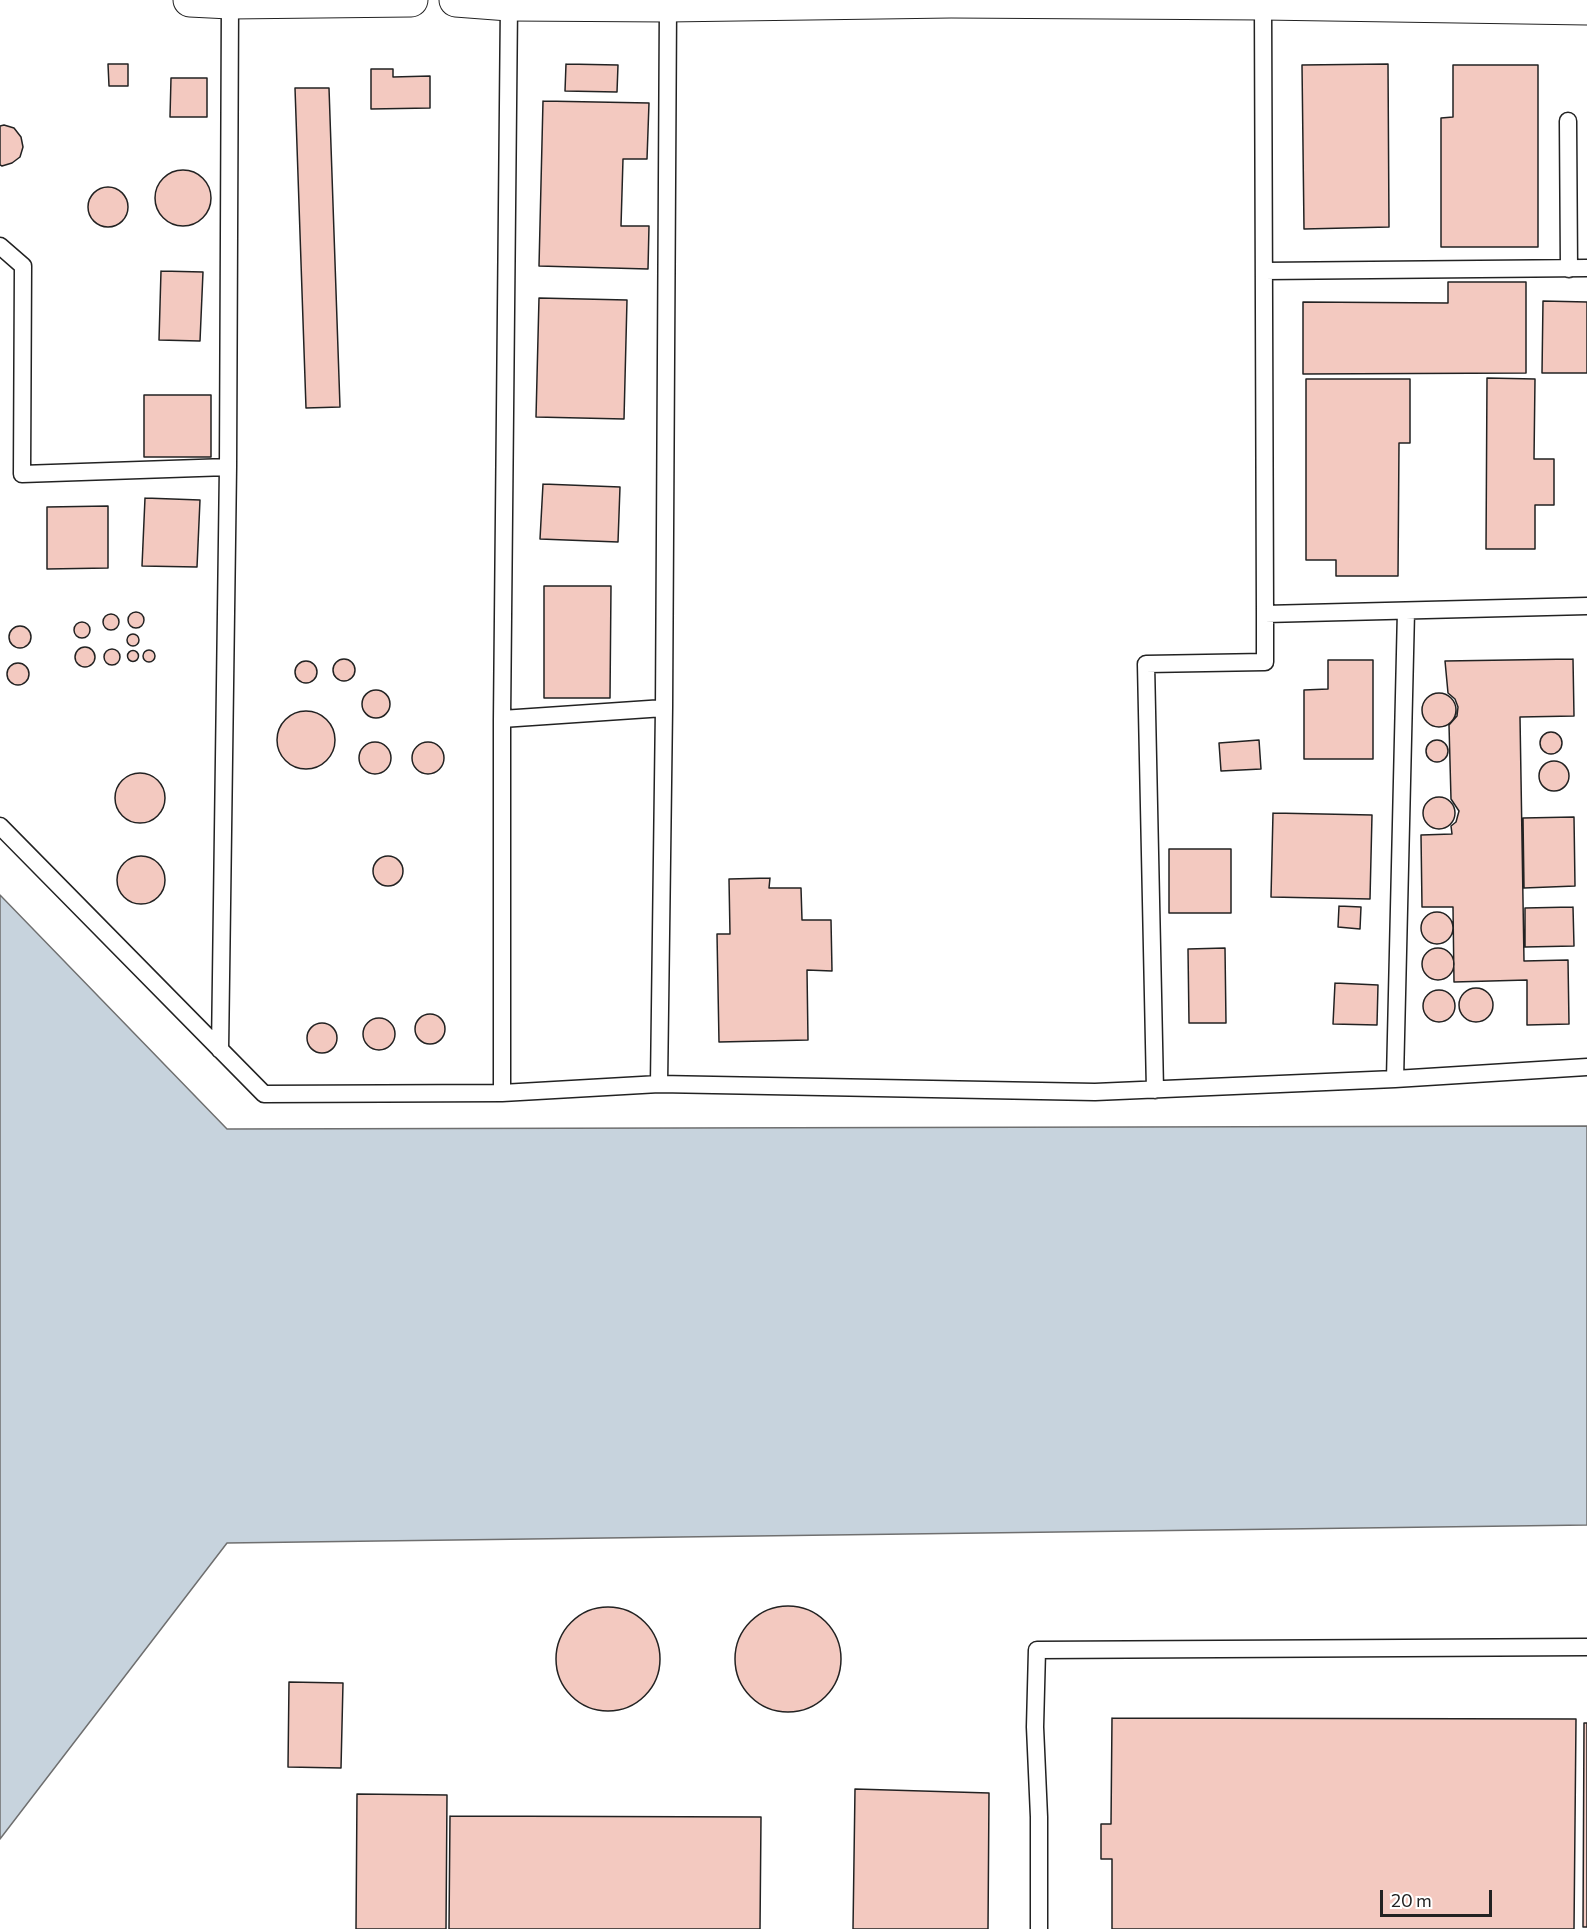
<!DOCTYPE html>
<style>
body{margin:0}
#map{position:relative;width:1587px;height:1929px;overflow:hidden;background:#fff;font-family:Commissioner,sans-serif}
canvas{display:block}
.scale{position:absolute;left:1380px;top:1890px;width:112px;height:27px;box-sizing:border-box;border:3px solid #222;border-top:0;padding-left:8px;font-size:18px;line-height:21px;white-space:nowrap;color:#222;-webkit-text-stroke:4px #fff;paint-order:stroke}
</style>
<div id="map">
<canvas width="1587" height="1929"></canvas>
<div class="scale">20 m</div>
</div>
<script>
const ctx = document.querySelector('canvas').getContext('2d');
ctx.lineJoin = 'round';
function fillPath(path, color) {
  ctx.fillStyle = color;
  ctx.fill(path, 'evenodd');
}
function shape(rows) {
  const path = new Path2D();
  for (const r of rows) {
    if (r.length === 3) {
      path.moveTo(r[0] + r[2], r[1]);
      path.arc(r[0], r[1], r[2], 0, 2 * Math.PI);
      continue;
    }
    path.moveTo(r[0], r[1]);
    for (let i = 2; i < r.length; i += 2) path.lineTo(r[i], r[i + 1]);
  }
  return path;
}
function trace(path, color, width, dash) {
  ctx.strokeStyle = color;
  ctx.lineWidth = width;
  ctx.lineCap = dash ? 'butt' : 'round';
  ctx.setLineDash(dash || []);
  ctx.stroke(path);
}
const water = shape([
 [0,895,227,1129,1587,1126,1587,1525,227,1543,0,1839,0,895]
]);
fillPath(water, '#c7d3dd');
trace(water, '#6f6f6f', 1.5);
const building = shape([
 [108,64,128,64,128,86,109,86,108,64],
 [566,64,618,65,617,92,565,91,566,64],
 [1388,64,1389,227,1304,229,1302,65,1388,64],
 [1453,65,1538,65,1538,247,1441,247,1441,118,1453,117,1453,65],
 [371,69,393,69,393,77,430,76,430,108,371,109,371,69],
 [171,78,207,78,207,117,170,117,171,78],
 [295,88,329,88,340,407,306,408,295,88],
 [543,101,649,103,647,159,623,159,621,226,649,226,648,269,539,266,543,101],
 [4,125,14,128,21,137,23,147,20,157,12,163,2,166,0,165,0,126,4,125],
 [183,198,28],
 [108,207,20],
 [161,271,203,272,200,341,159,340,161,271],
 [1448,282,1526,282,1526,373,1303,374,1303,302,1448,303,1448,282],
 [539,298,627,300,624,419,536,417,539,298],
 [1543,301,1587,302,1587,373,1542,373,1543,301],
 [1487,378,1535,379,1534,459,1554,459,1554,505,1535,505,1535,549,1486,549,1487,378],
 [1306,379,1410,379,1410,443,1399,443,1398,576,1336,576,1336,560,1306,560,1306,379],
 [144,395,211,395,211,457,144,457,144,395],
 [543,484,620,487,618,542,540,539,543,484],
 [145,498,200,500,197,567,142,566,145,498],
 [108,506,108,568,47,569,47,507,108,506],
 [544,586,611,586,610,698,544,698,544,586],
 [136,620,8],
 [111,622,8],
 [82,630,8],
 [20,637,11],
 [133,640,6],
 [85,657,10],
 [112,657,8],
 [149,656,6],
 [133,656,5.5],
 [1573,659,1574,716,1520,717,1524,961,1568,960,1569,1024,1527,1025,1527,980,1454,982,1453,907,1422,907,1421,835,1452,834,1451,826,1456,822,1459,811,1451,799,1449,725,1457,716,1458,707,1455,699,1448,693,1445,661,1573,659],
 [344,670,11],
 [1328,660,1373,660,1373,759,1304,759,1304,690,1328,689,1328,660],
 [306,672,11],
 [18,674,11],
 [376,704,14],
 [1439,710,17],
 [306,740,29],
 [1551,743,11],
 [1437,751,11],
 [1259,740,1261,769,1221,771,1219,743,1259,740],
 [428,758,16],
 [375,758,16],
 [1554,776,15],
 [140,798,25],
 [1439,813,16],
 [1273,813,1372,815,1370,899,1271,897,1273,813],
 [1574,817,1575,886,1524,888,1523,818,1574,817],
 [1169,849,1231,849,1231,913,1169,913,1169,849],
 [388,871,15],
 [141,880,24],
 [770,878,769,888,801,888,802,920,831,920,832,971,807,970,808,1040,719,1042,717,934,730,934,729,879,770,878],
 [1339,906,1361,907,1360,929,1338,927,1339,906],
 [1573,907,1574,946,1525,947,1525,908,1573,907],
 [1437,928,16],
 [1225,948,1226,1023,1189,1023,1188,949,1225,948],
 [1438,964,16],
 [1335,983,1378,985,1377,1025,1333,1024,1335,983],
 [1476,1005,17],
 [1439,1006,16],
 [430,1029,15],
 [379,1034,16],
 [322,1038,15],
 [788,1659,53],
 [608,1659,52],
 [289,1682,343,1683,341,1768,288,1767,289,1682],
 [1112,1718,1576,1719,1574,1929,1112,1929,1112,1859,1101,1859,1101,1824,1111,1824,1112,1718],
 [1584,1723,1587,1723,1587,1927,1583,1927,1584,1723],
 [855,1789,989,1793,988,1929,853,1929,855,1789],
 [357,1794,447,1795,446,1929,356,1929,357,1794],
 [450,1816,761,1817,760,1929,449,1929,450,1816]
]);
fillPath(building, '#f3c9c0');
trace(building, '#222', 1.5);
const service = shape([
 [1263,3,1265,614,1587,606],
 [509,4,502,719,664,708,668,5],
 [1568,121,1569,269],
 [0,246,23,266,22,474,228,467,220,1050],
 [1264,271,1587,268],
 [228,467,230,2],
 [502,719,502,1093],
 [0,826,264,1094,502,1093,659,1084,1095,1092,1395,1079,1587,1067],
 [1395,1079,1406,611],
 [659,1084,664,708],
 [1155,1090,1146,664,1265,662,1265,614],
 [1039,1929,1039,1817,1035,1727,1037,1650,1587,1647]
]);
const minor = shape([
 [190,0,230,2,411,0],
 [456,0,509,4,668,5,951,1,1263,3,1587,8]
]);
trace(service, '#222', 19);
trace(minor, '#222', 35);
trace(service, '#fff', 16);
trace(minor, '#fff', 33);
</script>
